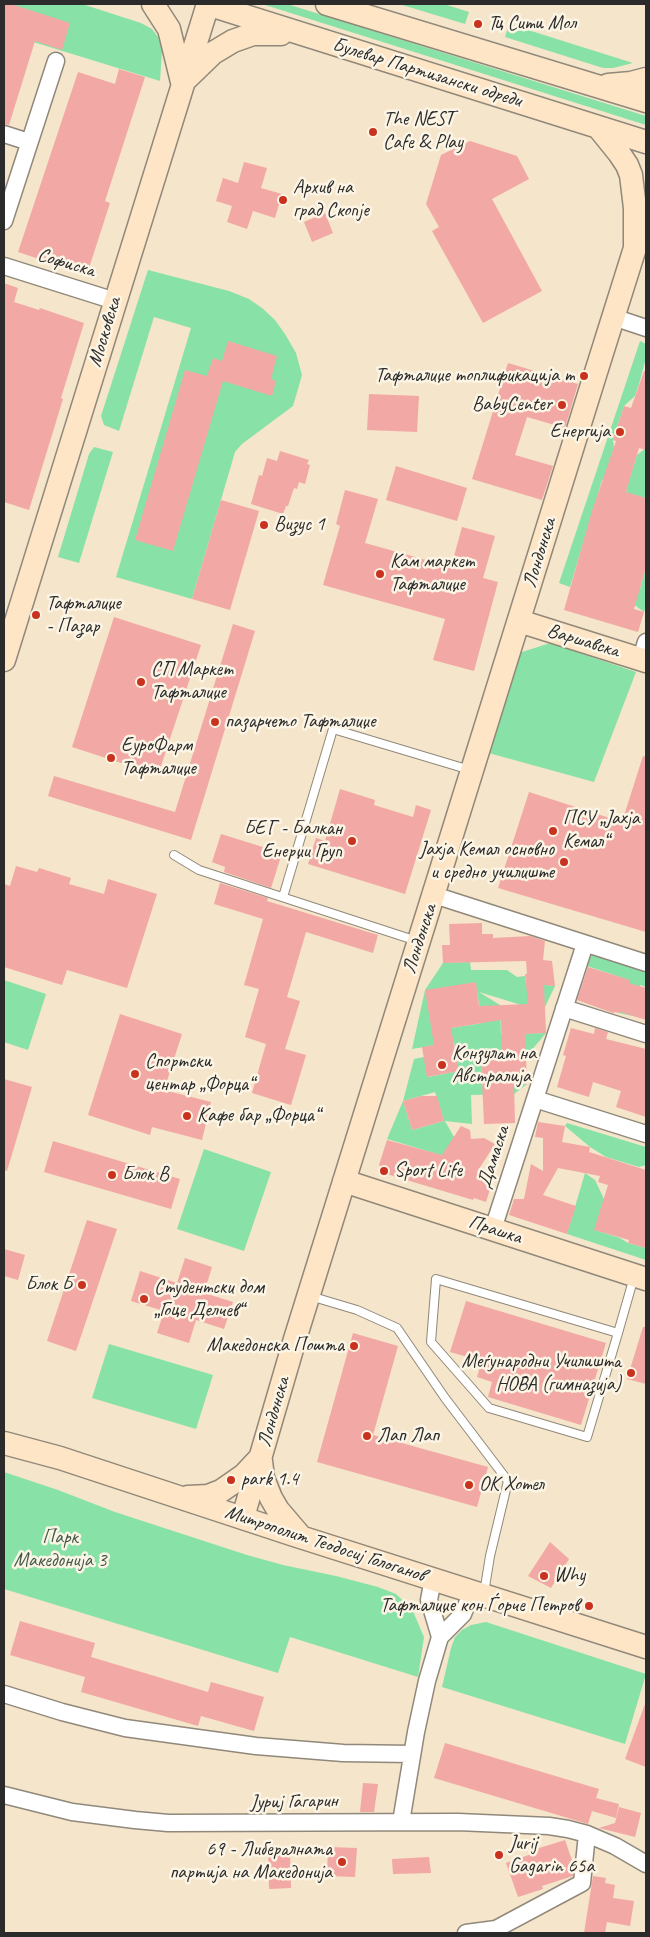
<!DOCTYPE html>
<meta charset="utf-8">
<style>
body{margin:0}
#map{position:relative;width:650px;height:1937px;overflow:hidden;background:#f5e5ca;font-family:Caveat,sans-serif}
canvas{display:block}
.frame{position:absolute;inset:0;border:5px solid #2b2b2b;pointer-events:none}
</style>
<div id="map">
<canvas width="650" height="1937"></canvas>
<div class="frame"></div>
</div>
<script>
const ctx = document.querySelector('canvas').getContext('2d');
ctx.lineJoin = 'round';
function fillPath(path, color) {
  ctx.fillStyle = color;
  ctx.fill(path, 'evenodd');
}
function shape(rows) {
  const path = new Path2D();
  for (const r of rows) {
    path.moveTo(r[0], r[1]);
    for (let i = 2; i < r.length; i += 2) path.lineTo(r[i], r[i + 1]);
  }
  return path;
}
function trace(path, color, width, dash) {
  ctx.strokeStyle = color;
  ctx.lineWidth = width;
  ctx.lineCap = dash ? 'butt' : 'round';
  ctx.setLineDash(dash || []);
  ctx.stroke(path);
}
function drawText(font, color, halo, rows, align = 'center') {
  ctx.font = font + ' Caveat,sans-serif';
  ctx.lineWidth = 5;
  ctx.setLineDash([]);
  ctx.textBaseline = 'middle';
  ctx.strokeStyle = halo;
  ctx.fillStyle = color;
  for (const [text, x, y, turn = 0] of rows) {
    ctx.save();
    ctx.translate(x, y);
    ctx.rotate((+turn || 0) * Math.PI / 180);
    ctx.textAlign = isNaN(turn) ? turn : align;
    if (halo) ctx.strokeText(text, 0, 0);
    ctx.fillText(text, 0, 0);
    ctx.restore();
  }
}
fillPath(shape([
 [4,4,82,4,141,23,152,29,158,37,162,50,160,81,4,33],
 [262,4,287,4,646,116,646,125],
 [399,4,444,4,469,12,465,24],
 [509,24,633,63,613,68,603,68,505,37],
 [148,270,229,291,249,299,262,308,275,320,285,334,296,353,302,375,293,406,242,444,235,452,192,599,116,577,191,328,154,317,119,431,104,425,101,416],
 [640,341,646,344,646,358,639,384,635,396,624,406,613,440,614,447,605,477,602,480,570,587,559,583],
 [94,447,113,452,79,563,58,557,89,454],
 [646,448,646,498,638,496,634,528,646,532,646,549,630,544,620,519,628,484,637,455],
 [646,568,646,606,644,612,629,601,640,589],
 [550,643,636,672,594,782,485,752,516,654],
 [589,945,646,963,646,987,640,985,633,1016,619,1013,629,980,587,966],
 [470,962,471,970,507,970,517,977,525,976,526,983,555,986,545,1007,531,1008,479,992,500,1005,501,1034,546,1033,526,1057,481,1059,482,1086,527,1084,514,1094,471,1095,472,1124,445,1121,454,1137,444,1156,387,1139,403,1101,414,1059,424,1057,428,1077,459,1071,454,1042,412,1049,425,990,443,963],
 [477,991,482,1023,432,1031],
 [435,1092,444,1121,412,1130,403,1101],
 [4,980,46,994,28,1050,4,1042],
 [567,1123,646,1147,646,1165,639,1167,606,1157,590,1147,565,1126],
 [204,1149,271,1172,244,1251,177,1229],
 [585,1173,595,1180,604,1199,595,1230,620,1238,628,1243,646,1248,646,1260,567,1234],
 [109,1344,213,1375,196,1429,92,1398],
 [4,1472,58,1490,115,1512,247,1555,283,1565,336,1576,378,1587,396,1594,412,1609,424,1637,418,1677,290,1637,278,1673,4,1589],
 [486,1622,646,1674,625,1744,442,1687,451,1648,455,1637,462,1630,471,1625]
]), '#88e2a7');
fillPath(shape([
 [4,4,11,4,70,23,62,50,35,41,9,125,4,124],
 [119,69,145,77,105,201,110,203,89,268,47,255,45,261,18,252,78,72,115,84],
 [470,141,517,156,529,179,492,199,542,291,483,323,432,231,439,227,426,204,441,155],
 [244,162,267,168,261,188,282,194,275,218,253,211,247,229,227,222,232,206,216,201,223,178,238,183],
 [325,213,333,233,312,242,304,222],
 [4,283,18,288,14,302,39,310,40,308,84,323,61,398,63,399,29,510,4,502],
 [228,341,277,356,271,379,276,381,272,396,223,381,173,551,135,540,185,370,207,376,213,358,222,361],
 [508,363,578,384,565,428,527,417,515,455,553,466,542,500,472,479],
 [644,371,646,371,646,450,639,448,626,492,646,498,646,568,634,609,644,612,638,632,564,610,592,511,616,441,613,440,624,406,631,408],
 [369,394,419,396,417,432,367,430],
 [280,451,309,460,307,464,310,465,305,484,299,482,297,489,294,488,288,506,286,506,283,514,251,504,259,475,262,476,267,458,277,461],
 [396,466,467,488,457,521,386,500],
 [345,490,378,499,365,543,451,567,462,527,495,536,483,578,498,582,474,671,433,660,445,619,323,585,340,526,336,524],
 [221,500,259,511,230,610,192,599],
 [114,617,201,645,158,775,72,747],
 [233,624,255,631,191,840,48,796,54,776,175,812],
 [643,756,646,757,646,932,498,888,529,792,622,822],
 [340,789,375,800,374,805,413,817,416,805,431,810,405,894,308,864,316,838,325,841],
 [221,834,282,853,271,888,224,872,225,867,212,862],
 [16,866,37,872,39,868,71,878,69,884,104,894,108,879,157,894,127,988,67,970,62,985,4,967,4,884,10,886],
 [220,883,268,898,267,901,378,935,373,953,306,932,287,997,300,1001,285,1049,306,1055,291,1105,252,1093,266,1044,245,1037,259,989,244,985,263,919,214,904],
 [482,923,482,934,493,934,493,938,530,936,545,941,543,960,552,961,555,986,544,985,546,1033,525,1034,527,1084,514,1085,515,1123,484,1124,481,1059,502,1058,501,1020,451,1028,459,1071,427,1077,422,1047,434,1045,425,990,476,982,479,1006,528,1004,525,974,527,974,526,961,443,963,442,945,450,945,449,924],
 [588,967,630,980,629,983,646,988,646,1020,620,1012,619,1013,614,1012,613,1013,577,1000],
 [120,1014,182,1034,164,1090,211,1102,202,1140,152,1127,150,1135,88,1115],
 [571,1028,594,1034,595,1028,608,1032,606,1039,646,1049,646,1117,616,1107,621,1091,593,1082,589,1097,557,1087,566,1056,563,1055],
 [4,1079,32,1087,7,1171,4,1170],
 [421,1096,437,1096,444,1121,412,1130,403,1101],
 [538,1122,565,1126,562,1142,590,1147,589,1152,646,1170,646,1248,628,1243,629,1240,594,1230,608,1185,598,1182,600,1176,558,1168,543,1195,576,1206,567,1234,509,1215,514,1199,524,1199,531,1164,543,1171,543,1138,535,1137],
 [461,1126,470,1130,471,1139,484,1138,495,1144,477,1172,481,1173,480,1175,493,1179,486,1202,474,1198,473,1200,390,1175,384,1171,379,1165,387,1140,442,1155],
 [53,1141,180,1179,171,1209,44,1172],
 [87,1220,117,1229,76,1351,47,1341],
 [4,1249,25,1255,18,1280,4,1276],
 [185,1258,212,1267,204,1293,233,1302,224,1329,196,1320,189,1343,157,1333,164,1311,131,1301,140,1271,177,1283],
 [466,1301,606,1343,581,1425,488,1397,492,1382,477,1377,482,1361,450,1352],
 [643,1327,646,1327,646,1384,627,1379],
 [353,1333,398,1346,373,1435,488,1467,477,1507,317,1462],
 [550,1542,569,1559,551,1588,528,1576],
 [20,1621,95,1643,91,1657,208,1692,211,1682,264,1697,254,1731,201,1716,198,1726,81,1692,85,1677,10,1655],
 [645,1704,646,1704,646,1767,625,1759],
 [445,1743,599,1789,596,1798,619,1804,616,1818,592,1811,588,1824,434,1778],
 [363,1783,378,1784,374,1812,360,1812],
 [619,1807,641,1813,635,1837,599,1828,615,1823],
 [565,1840,574,1866,573,1876,542,1886,543,1889,518,1897,506,1863,537,1852,536,1849],
 [328,1847,357,1848,355,1877,327,1876],
 [268,1850,290,1852,291,1888,269,1889],
 [429,1857,431,1873,393,1874,392,1859],
 [593,1876,606,1878,605,1883,615,1885,613,1898,634,1901,630,1926,607,1922,605,1933,584,1933]
]), '#f2a8a4');
const lane = shape([
 [174,855,199,870,417,941],
 [283,897,333,729,470,770],
 [310,1296,357,1310,397,1328,445,1398,508,1481,490,1556,484,1593],
 [618,1333,436,1279,431,1342,489,1408,587,1437,618,1333,634,1277]
]);
const street = shape([
 [4,134,29,142],
 [4,221,56,61],
 [4,266,115,301],
 [613,317,646,328],
 [641,659,646,642],
 [434,895,646,963],
 [564,1008,646,1034],
 [535,1099,646,1134],
 [493,1229,585,944],
 [433,1579,429,1600,440,1637],
 [4,1694,62,1712,125,1728,256,1746,343,1753,412,1754],
 [4,1795,72,1812,135,1820,168,1823,458,1822,549,1826,568,1829,587,1834,615,1846,646,1864],
 [401,1822,416,1732,427,1681,440,1637,463,1614,472,1591],
 [466,1933,496,1929,582,1883,587,1834]
]);
const secondary = shape([
 [153,4,169,29,182,82],
 [207,4,646,142],
 [327,4,646,101],
 [184,81,213,53,233,41,253,34,281,34],
 [608,85,631,83,646,79],
 [598,127,619,153,627,165,631,175,635,208,635,248],
 [519,621,646,661],
 [4,660,208,4],
 [344,1181,646,1279],
 [4,1443,60,1458,294,1535,646,1647],
 [261,1461,263,1478,271,1498,278,1510,301,1537],
 [188,1497,208,1496,221,1491,244,1475,258,1460],
 [243,1517,295,1339,591,388,635,248,646,229]
]);
trace(lane, '#90887a', 10);
trace(street, '#90887a', 19);
trace(secondary, '#90887a', 25);
trace(lane, '#fff', 8);
trace(street, '#fff', 16);
trace(secondary, '#fde5c5', 22);
for (const [x, y, r, color] of [
 [478,24,5,"#c8321e"],
 [373,132,5,"#c8321e"],
 [283,200,5,"#c8321e"],
 [584,376,5,"#c8321e"],
 [562,405,5,"#c8321e"],
 [620,432,5,"#c8321e"],
 [264,525,5,"#c8321e"],
 [380,574,5,"#c8321e"],
 [36,615,5,"#c8321e"],
 [141,682,5,"#c8321e"],
 [215,722,5,"#c8321e"],
 [111,758,5,"#c8321e"],
 [553,831,5,"#c8321e"],
 [352,841,5,"#c8321e"],
 [564,862,5,"#c8321e"],
 [442,1065,5,"#c8321e"],
 [135,1074,5,"#c8321e"],
 [187,1116,5,"#c8321e"],
 [384,1171,5,"#c8321e"],
 [112,1175,5,"#c8321e"],
 [82,1285,5,"#c8321e"],
 [144,1299,5,"#c8321e"],
 [354,1346,5,"#c8321e"],
 [631,1373,5,"#c8321e"],
 [367,1436,5,"#c8321e"],
 [231,1480,5,"#c8321e"],
 [469,1485,5,"#c8321e"],
 [544,1576,5,"#c8321e"],
 [589,1606,5,"#c8321e"],
 [499,1855,5,"#c8321e"],
 [342,1862,5,"#c8321e"]
]) {
  const dot = new Path2D();
  dot.arc(x, y, r, 0, 2 * Math.PI);
  ctx.fillStyle = color;
  ctx.fill(dot);
  trace(dot, '#fcf5e5', 2);
}
drawText('20px', '#2b2b2b', '#fcf5e5', [
 ["Тц Сити Мол",488,24],
 ["The NEST",383,120],
 ["Cafe & Play",383,143],
 ["Архив на",293,188],
 ["град Скопје",293,211],
 ["Тафталиџе топлификација т",574,376,"right"],
 ["BabyCenter",552,405,"right"],
 ["Енергија",610,432,"right"],
 ["Визус 1",274,525],
 ["Кам маркет",390,562],
 ["Тафталиџе",390,585],
 ["Тафталиџе",46,604],
 ["- Пазар",46,627],
 ["СП Маркет",151,670],
 ["Тафталиџе",151,693],
 ["пазарчето Тафталиџе",225,722],
 ["ЕуроФарм",121,746],
 ["Тафталиџе",121,769],
 ["ПСУ „Јахја",563,819],
 ["Кемал“",563,842],
 ["БЕГ - Балкан",342,829,"right"],
 ["Енерџи Груп",342,852,"right"],
 ["Јахја Кемал основно",554,850,"right"],
 ["и средно училиште",554,873,"right"],
 ["Конзулат на",452,1054],
 ["Австралија",452,1077],
 ["Спортски",145,1062],
 ["центар „Форца“",145,1085],
 ["Кaфе бар „Форца“",197,1116],
 ["Sport Life",394,1171],
 ["Блок В",122,1175],
 ["Блок Б",72,1285,"right"],
 ["Студентски дом",154,1288],
 ["„Гоце Делчев“",154,1311],
 ["Македонска Пошта",344,1346,"right"],
 ["Меѓународни Училишта",621,1362,"right"],
 ["НОВА (гимназија)",621,1385,"right"],
 ["Лап Лап",377,1436],
 ["park 1.4",241,1480],
 ["ОК Хотел",479,1485],
 ["Why",554,1576],
 ["Тафталиџе кон Ѓорче Петров",579,1606,"right"],
 ["Jurij",509,1844],
 ["Gagarin 65a",509,1867],
 ["69 - Либералната",332,1850,"right"],
 ["партија на Македонија",332,1873,"right"]
], 'left');
drawText('20px', '#2b2b2b', '#fcf5e5', [
 ["Булевар Партизански одреди",427,73,17],
 ["Софиска",66,263,17],
 ["Московска",105,332,-73],
 ["Лондонска",540,553,-73],
 ["Варшавска",583,641,17],
 ["Лондонска",420,939,-72],
 ["Дамаска",494,1157,-72],
 ["Прашка",495,1230,18],
 ["Лондонска",274,1412,-74],
 ["Митрополит Теодосиј Гологанов",325,1544,18],
 ["Јуриј Гагарин",294,1802,-1]
]);
drawText('20px', '#42594a', '#fcf5e5', [
 ["Парк",60,1538],
 ["Македонија 3",60,1561]
]);
</script>
